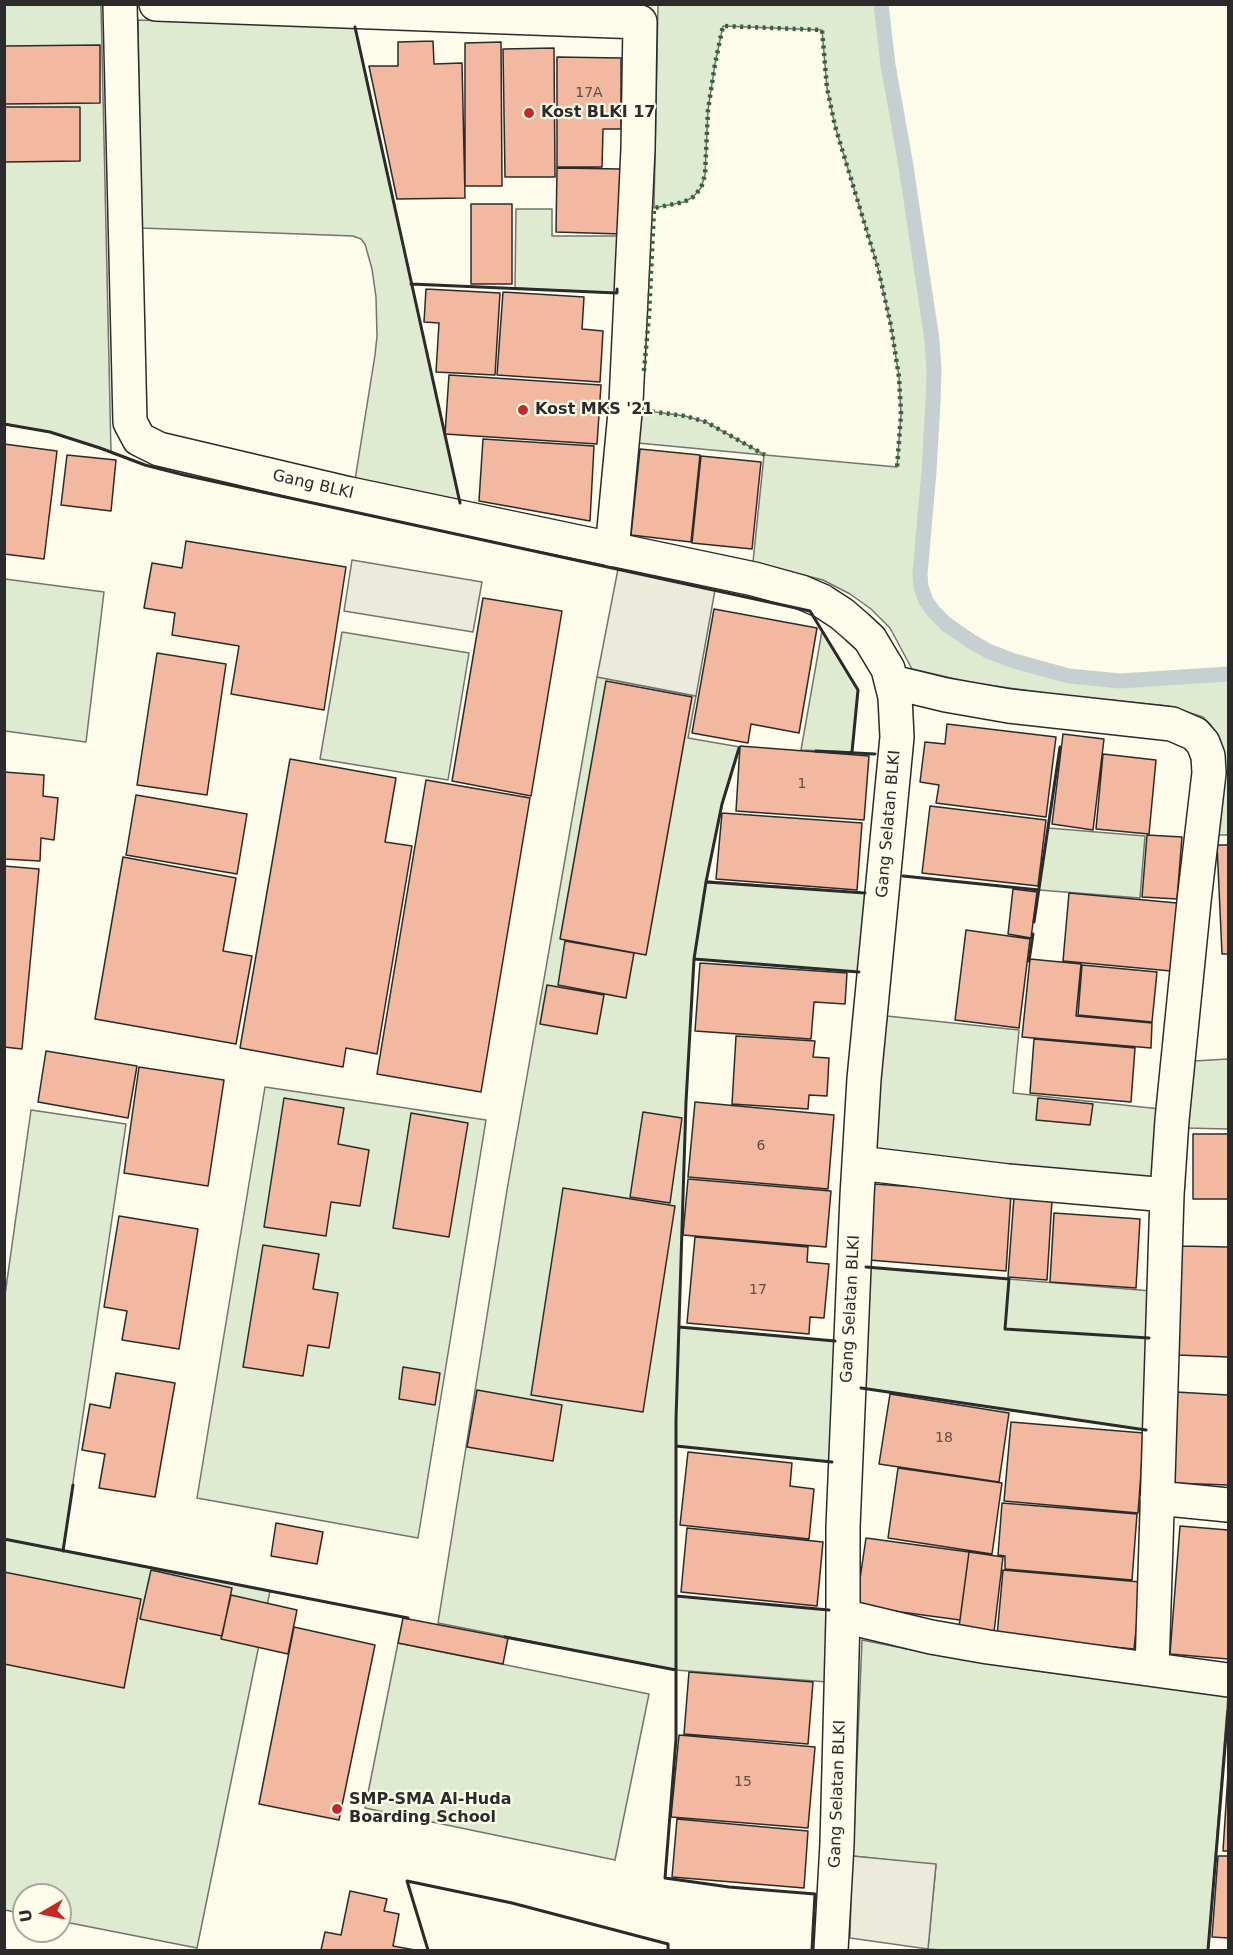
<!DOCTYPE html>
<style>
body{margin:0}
#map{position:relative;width:1233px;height:1955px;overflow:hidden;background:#fdfbea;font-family:"DejaVu Sans",sans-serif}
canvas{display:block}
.frame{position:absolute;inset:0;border:6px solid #2b2b2b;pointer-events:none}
.north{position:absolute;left:12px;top:1883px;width:60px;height:60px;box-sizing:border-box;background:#fdfbea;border:2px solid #a9a89e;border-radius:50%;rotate:261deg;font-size:16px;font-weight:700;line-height:24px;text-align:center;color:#2b2b2b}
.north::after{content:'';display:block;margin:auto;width:21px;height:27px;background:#c62828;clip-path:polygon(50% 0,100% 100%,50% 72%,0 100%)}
</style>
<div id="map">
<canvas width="1233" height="1955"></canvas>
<div class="frame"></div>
<div class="north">U</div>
</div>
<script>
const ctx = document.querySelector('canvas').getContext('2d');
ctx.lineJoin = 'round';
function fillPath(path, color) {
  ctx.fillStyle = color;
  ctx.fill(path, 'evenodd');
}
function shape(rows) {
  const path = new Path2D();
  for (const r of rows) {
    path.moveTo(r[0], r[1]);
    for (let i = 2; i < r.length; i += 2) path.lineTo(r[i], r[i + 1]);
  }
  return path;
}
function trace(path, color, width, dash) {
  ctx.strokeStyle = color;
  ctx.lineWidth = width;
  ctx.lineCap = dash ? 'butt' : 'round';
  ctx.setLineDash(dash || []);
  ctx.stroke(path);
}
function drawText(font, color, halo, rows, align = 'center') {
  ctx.font = font + ' "DejaVu Sans",sans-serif';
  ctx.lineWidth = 4.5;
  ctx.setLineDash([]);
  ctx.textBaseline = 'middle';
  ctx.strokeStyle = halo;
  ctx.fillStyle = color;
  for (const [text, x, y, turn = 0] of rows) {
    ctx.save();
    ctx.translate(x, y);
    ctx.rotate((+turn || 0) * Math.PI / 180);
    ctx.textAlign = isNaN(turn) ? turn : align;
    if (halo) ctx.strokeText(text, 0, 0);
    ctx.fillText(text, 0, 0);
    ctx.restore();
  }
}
const green = shape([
 [4,5,101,5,111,452,50,432,5,424,4,5],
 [658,5,881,5,888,65,905,160,932,340,934,370,933,402,929,471,920,574,921,587,926,601,933,611,946,624,968,640,988,651,1014,661,1069,676,1120,681,1228,674,1228,835,1217,835,1223,749,1219,737,1210,724,1203,717,1168,706,1060,695,973,683,912,669,890,628,871,609,850,594,823,580,753,562,764,455,638,443,641,410,685,416,706,422,765,455,897,467,901,414,899,377,891,326,878,268,835,126,827,88,822,30,723,26,715,64,708,110,705,175,701,188,693,197,684,202,654,208,658,5],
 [138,20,355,27,460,503,355,480,375,355,377,336,376,297,372,269,365,244,361,239,353,236,141,228,138,20],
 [516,209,552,209,552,236,620,236,617,293,515,288,516,209],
 [5,579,104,592,86,742,5,731,5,579],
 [822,631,858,690,852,752,801,750,822,631],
 [342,632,469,653,448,780,320,759,342,632],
 [597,677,696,696,688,738,740,747,722,804,706,881,865,893,859,972,694,959,686,1102,679,1327,835,1341,832,1462,676,1446,676,1596,829,1610,827,1682,676,1670,438,1623,507,1190,597,677],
 [1048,828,1145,836,1140,898,1039,890,1048,828],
 [887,1016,1019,1030,1013,1093,1160,1109,1154,1181,872,1151,887,1016],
 [1228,1059,1228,1129,1186,1128,1194,1061,1228,1059],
 [265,1087,486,1120,418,1538,197,1498,265,1087],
 [31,1110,126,1124,63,1550,270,1591,197,1948,60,1921,60,1895,24,1895,24,1914,5,1910,4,1302,31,1110],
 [866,1267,1151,1291,1146,1430,861,1388,866,1267],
 [862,1640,937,1655,1023,1669,1228,1696,1208,1950,942,1950,928,1949,936,1865,853,1856,862,1640],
 [398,1643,649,1694,615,1860,365,1808,398,1643]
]);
fillPath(green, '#deebd1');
trace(green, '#74746e', 1.5);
const parking = shape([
 [352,560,482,582,473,632,344,611,352,560],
 [618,569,715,590,696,696,597,677,618,569],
 [852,1856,936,1864,928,1949,850,1938,852,1856]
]);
fillPath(parking, '#eceadb');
trace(parking, '#74746e', 1.5);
trace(shape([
 [881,4,888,65,905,160,932,340,934,370,933,402,929,471,920,574,921,587,926,601,933,611,946,624,969,640,988,651,1014,661,1069,676,1120,681,1228,674]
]), '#c7d0d0', 15);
const building = shape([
 [433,41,434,64,462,63,465,198,397,199,369,66,398,66,398,42,433,41],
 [501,42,502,186,465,186,465,43,501,42],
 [100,45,100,103,4,104,4,46,100,45],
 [554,48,555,177,505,177,503,49,554,48],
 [557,57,621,58,621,129,603,129,602,167,557,167,557,57],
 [4,107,80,107,80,161,4,162,4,107],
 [557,168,622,169,621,234,556,232,557,168],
 [471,204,512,204,512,284,471,284,471,204],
 [426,289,500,293,495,375,436,372,439,323,424,322,426,289],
 [503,292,584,297,582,329,603,331,600,382,497,375,503,292],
 [449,375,601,385,597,444,445,434,449,375],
 [483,439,594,446,590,521,479,501,483,439],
 [4,444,57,451,44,559,4,554,4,444],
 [640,449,700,455,691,542,631,535,640,449],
 [67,455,116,460,111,511,61,505,67,455],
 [701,456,761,462,752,549,692,543,701,456],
 [186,541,346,567,324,710,231,694,239,646,172,635,175,613,144,608,152,563,182,568,186,541],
 [483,598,562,611,531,796,452,781,483,598],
 [714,609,817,628,799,733,751,724,748,743,692,733,714,609],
 [157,653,226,664,207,795,137,785,157,653],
 [606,681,692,697,646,955,560,939,606,681],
 [947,724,1056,737,1046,817,936,803,939,785,920,782,925,742,945,744,947,724],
 [1063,734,1104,739,1093,830,1052,824,1063,734],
 [740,746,869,756,864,820,736,811,740,746],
 [1103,754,1156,760,1149,834,1096,829,1103,754],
 [290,759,396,778,385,842,412,846,377,1054,346,1048,343,1067,240,1048,290,759],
 [4,772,44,775,43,796,58,798,54,840,41,838,40,861,4,859,4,772],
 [426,780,530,798,481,1092,377,1074,426,780],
 [136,795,247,814,237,874,126,855,136,795],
 [930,806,1046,820,1038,886,922,873,930,806],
 [722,813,862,823,857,890,716,879,722,813],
 [1147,835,1182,837,1177,899,1142,897,1147,835],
 [1217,845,1228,845,1228,954,1222,954,1217,845],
 [123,857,236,878,223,951,252,956,236,1044,95,1019,123,857],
 [4,866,39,869,22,1049,4,1047,4,866],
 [1013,889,1037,892,1031,938,1008,934,1013,889],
 [1069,893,1177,903,1171,971,1063,961,1069,893],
 [966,930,1030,939,1019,1028,955,1020,966,930],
 [565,941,634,953,626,998,558,985,565,941],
 [1030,959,1081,964,1076,1016,1152,1023,1151,1048,1022,1037,1030,959],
 [700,963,847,973,845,1004,814,1002,811,1039,695,1031,700,963],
 [1082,965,1157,972,1152,1022,1078,1015,1082,965],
 [547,985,604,995,597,1034,540,1024,547,985],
 [736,1036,815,1041,813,1057,829,1058,827,1096,809,1095,808,1109,732,1104,736,1036],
 [1034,1039,1135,1048,1131,1102,1030,1093,1034,1039],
 [46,1051,137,1066,128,1118,38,1102,46,1051],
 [139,1067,224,1080,208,1186,124,1173,139,1067],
 [284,1098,344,1108,338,1144,369,1150,360,1206,331,1202,326,1236,264,1227,284,1098],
 [1038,1098,1093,1104,1090,1125,1036,1120,1038,1098],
 [695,1102,834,1115,828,1189,688,1177,695,1102],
 [643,1112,682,1118,670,1203,630,1197,643,1112],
 [411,1113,468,1123,449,1237,393,1228,411,1113],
 [1193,1134,1228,1134,1228,1199,1193,1199,1193,1134],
 [688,1179,831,1191,826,1247,683,1235,688,1179],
 [874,1184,1011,1194,1006,1271,869,1260,874,1184],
 [563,1188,675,1206,643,1412,531,1395,563,1188],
 [1014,1197,1052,1200,1047,1280,1008,1277,1014,1197],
 [1054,1213,1140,1219,1136,1288,1050,1282,1054,1213],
 [119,1216,198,1229,179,1349,122,1340,127,1311,104,1307,119,1216],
 [695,1237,808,1247,807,1262,829,1264,824,1318,810,1317,809,1334,687,1323,695,1237],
 [263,1245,319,1254,313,1289,338,1293,329,1348,308,1345,303,1376,243,1367,263,1245],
 [1181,1246,1228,1247,1228,1357,1178,1355,1181,1246],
 [403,1367,440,1373,435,1405,399,1399,403,1367],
 [116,1373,175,1383,155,1497,99,1488,105,1454,82,1450,90,1404,110,1408,116,1373],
 [477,1390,562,1405,553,1461,467,1447,477,1390],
 [1176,1392,1228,1395,1228,1485,1171,1483,1176,1392],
 [890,1394,1009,1413,999,1482,879,1464,890,1394],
 [1011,1422,1144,1433,1138,1513,1004,1501,1011,1422],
 [688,1452,792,1463,790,1486,814,1489,809,1539,680,1525,688,1452],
 [898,1468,1002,1483,992,1554,888,1538,898,1468],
 [1002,1503,1137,1514,1132,1580,1005,1569,1005,1556,998,1555,1002,1503],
 [276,1523,323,1532,317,1564,271,1556,276,1523],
 [1180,1526,1228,1530,1228,1659,1170,1654,1180,1526],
 [687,1528,823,1542,817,1606,681,1592,687,1528],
 [866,1538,969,1552,960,1620,856,1606,866,1538],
 [969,1552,1003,1557,994,1632,959,1627,969,1552],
 [151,1570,232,1588,222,1636,140,1619,151,1570],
 [1003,1570,1141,1582,1134,1649,997,1636,1003,1570],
 [4,1572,141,1599,124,1688,4,1664,4,1572],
 [231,1595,297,1610,288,1654,221,1639,231,1595],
 [403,1618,508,1638,503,1664,398,1643,403,1618],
 [294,1627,375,1645,339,1820,259,1804,294,1627],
 [689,1672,813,1682,808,1744,684,1734,689,1672],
 [679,1735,815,1747,808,1828,671,1817,679,1735],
 [1228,1773,1228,1851,1223,1851,1228,1773],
 [677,1819,808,1831,804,1888,672,1877,677,1819],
 [1218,1856,1228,1856,1228,1938,1212,1937,1218,1856],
 [350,1891,387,1899,384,1911,399,1914,393,1946,415,1950,321,1950,325,1932,341,1935,350,1891]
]);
fillPath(building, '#f2b8a0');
trace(building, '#2b2b2b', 1.5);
const street = shape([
 [120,4,130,422,139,439,159,449,350,494,754,579,801,592,822,601,842,614,857,627,870,639,888,669,895,697,897,737,864,1079,857,1196,843,1527,843,1616,837,1844,831,1950],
 [156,4,640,22,638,149,626,402,612,550],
 [892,682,946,695,1009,706,1172,724,1195,734,1203,743,1208,756,1209,773,1194,901,1172,1120,1167,1195,1152,1669],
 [859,1163,1008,1181,1167,1195],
 [1157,1498,1228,1505],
 [843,1616,931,1637,988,1647,1228,1680]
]);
trace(street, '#2b2b2b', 36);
trace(street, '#fdfbea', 33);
trace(shape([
 [644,371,649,315,654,208,684,202,693,197,701,188,705,175,708,110,715,64,723,26,822,30,827,88,835,126,878,268,891,326,899,377,901,414,897,468],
 [641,406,641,410,685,416,706,422,765,455]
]), '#34623c', 4.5, [3, 4.5]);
trace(shape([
 [355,27,460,503],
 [411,284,617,293,617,289],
 [4,424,50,432,100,448,145,465,184,475,810,611,858,690,852,752],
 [739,748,722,804,706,882,694,959,686,1102,676,1419,676,1739,665,1878,729,1887,815,1894,812,1950],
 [816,751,875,754],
 [903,876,1039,890],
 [706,882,865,893],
 [1034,922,1060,747],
 [694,959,859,972],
 [1029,961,1033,934],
 [866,1267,1009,1279,1005,1329,1149,1338],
 [679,1327,835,1341],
 [861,1388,1146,1430],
 [676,1446,832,1462],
 [4,1539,408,1618],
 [63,1551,73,1485],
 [676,1596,829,1610],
 [505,1637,676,1670],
 [428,1950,407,1881,512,1903,668,1944,668,1950],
 [1208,1950,1228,1711]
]), '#2b2b2b', 3);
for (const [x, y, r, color] of [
 [529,113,6,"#c62828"],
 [523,410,6,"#c62828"],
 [337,1809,6,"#c62828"]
]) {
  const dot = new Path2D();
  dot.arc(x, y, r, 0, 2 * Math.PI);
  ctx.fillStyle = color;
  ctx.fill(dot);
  trace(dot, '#fdfbea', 2);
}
drawText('14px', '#5d4e48', null, [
 ["17A",589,93],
 ["1",802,784],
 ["6",761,1146],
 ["17",758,1290],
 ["18",944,1438],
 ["15",743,1782]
]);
drawText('bold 16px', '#2b2b2b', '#fdfbea', [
 ["Kost BLKI 17",541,113],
 ["Kost MKS '21",535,410],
 ["SMP-SMA Al-Huda",349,1800],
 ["Boarding School",349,1818]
], 'left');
drawText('16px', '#2b2b2b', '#fdfbea', [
 ["Gang BLKI",313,485,13],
 ["Gang Selatan BLKI",889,824,-85],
 ["Gang Selatan BLKI",851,1309,-87],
 ["Gang Selatan BLKI",838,1794,-88]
]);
</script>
